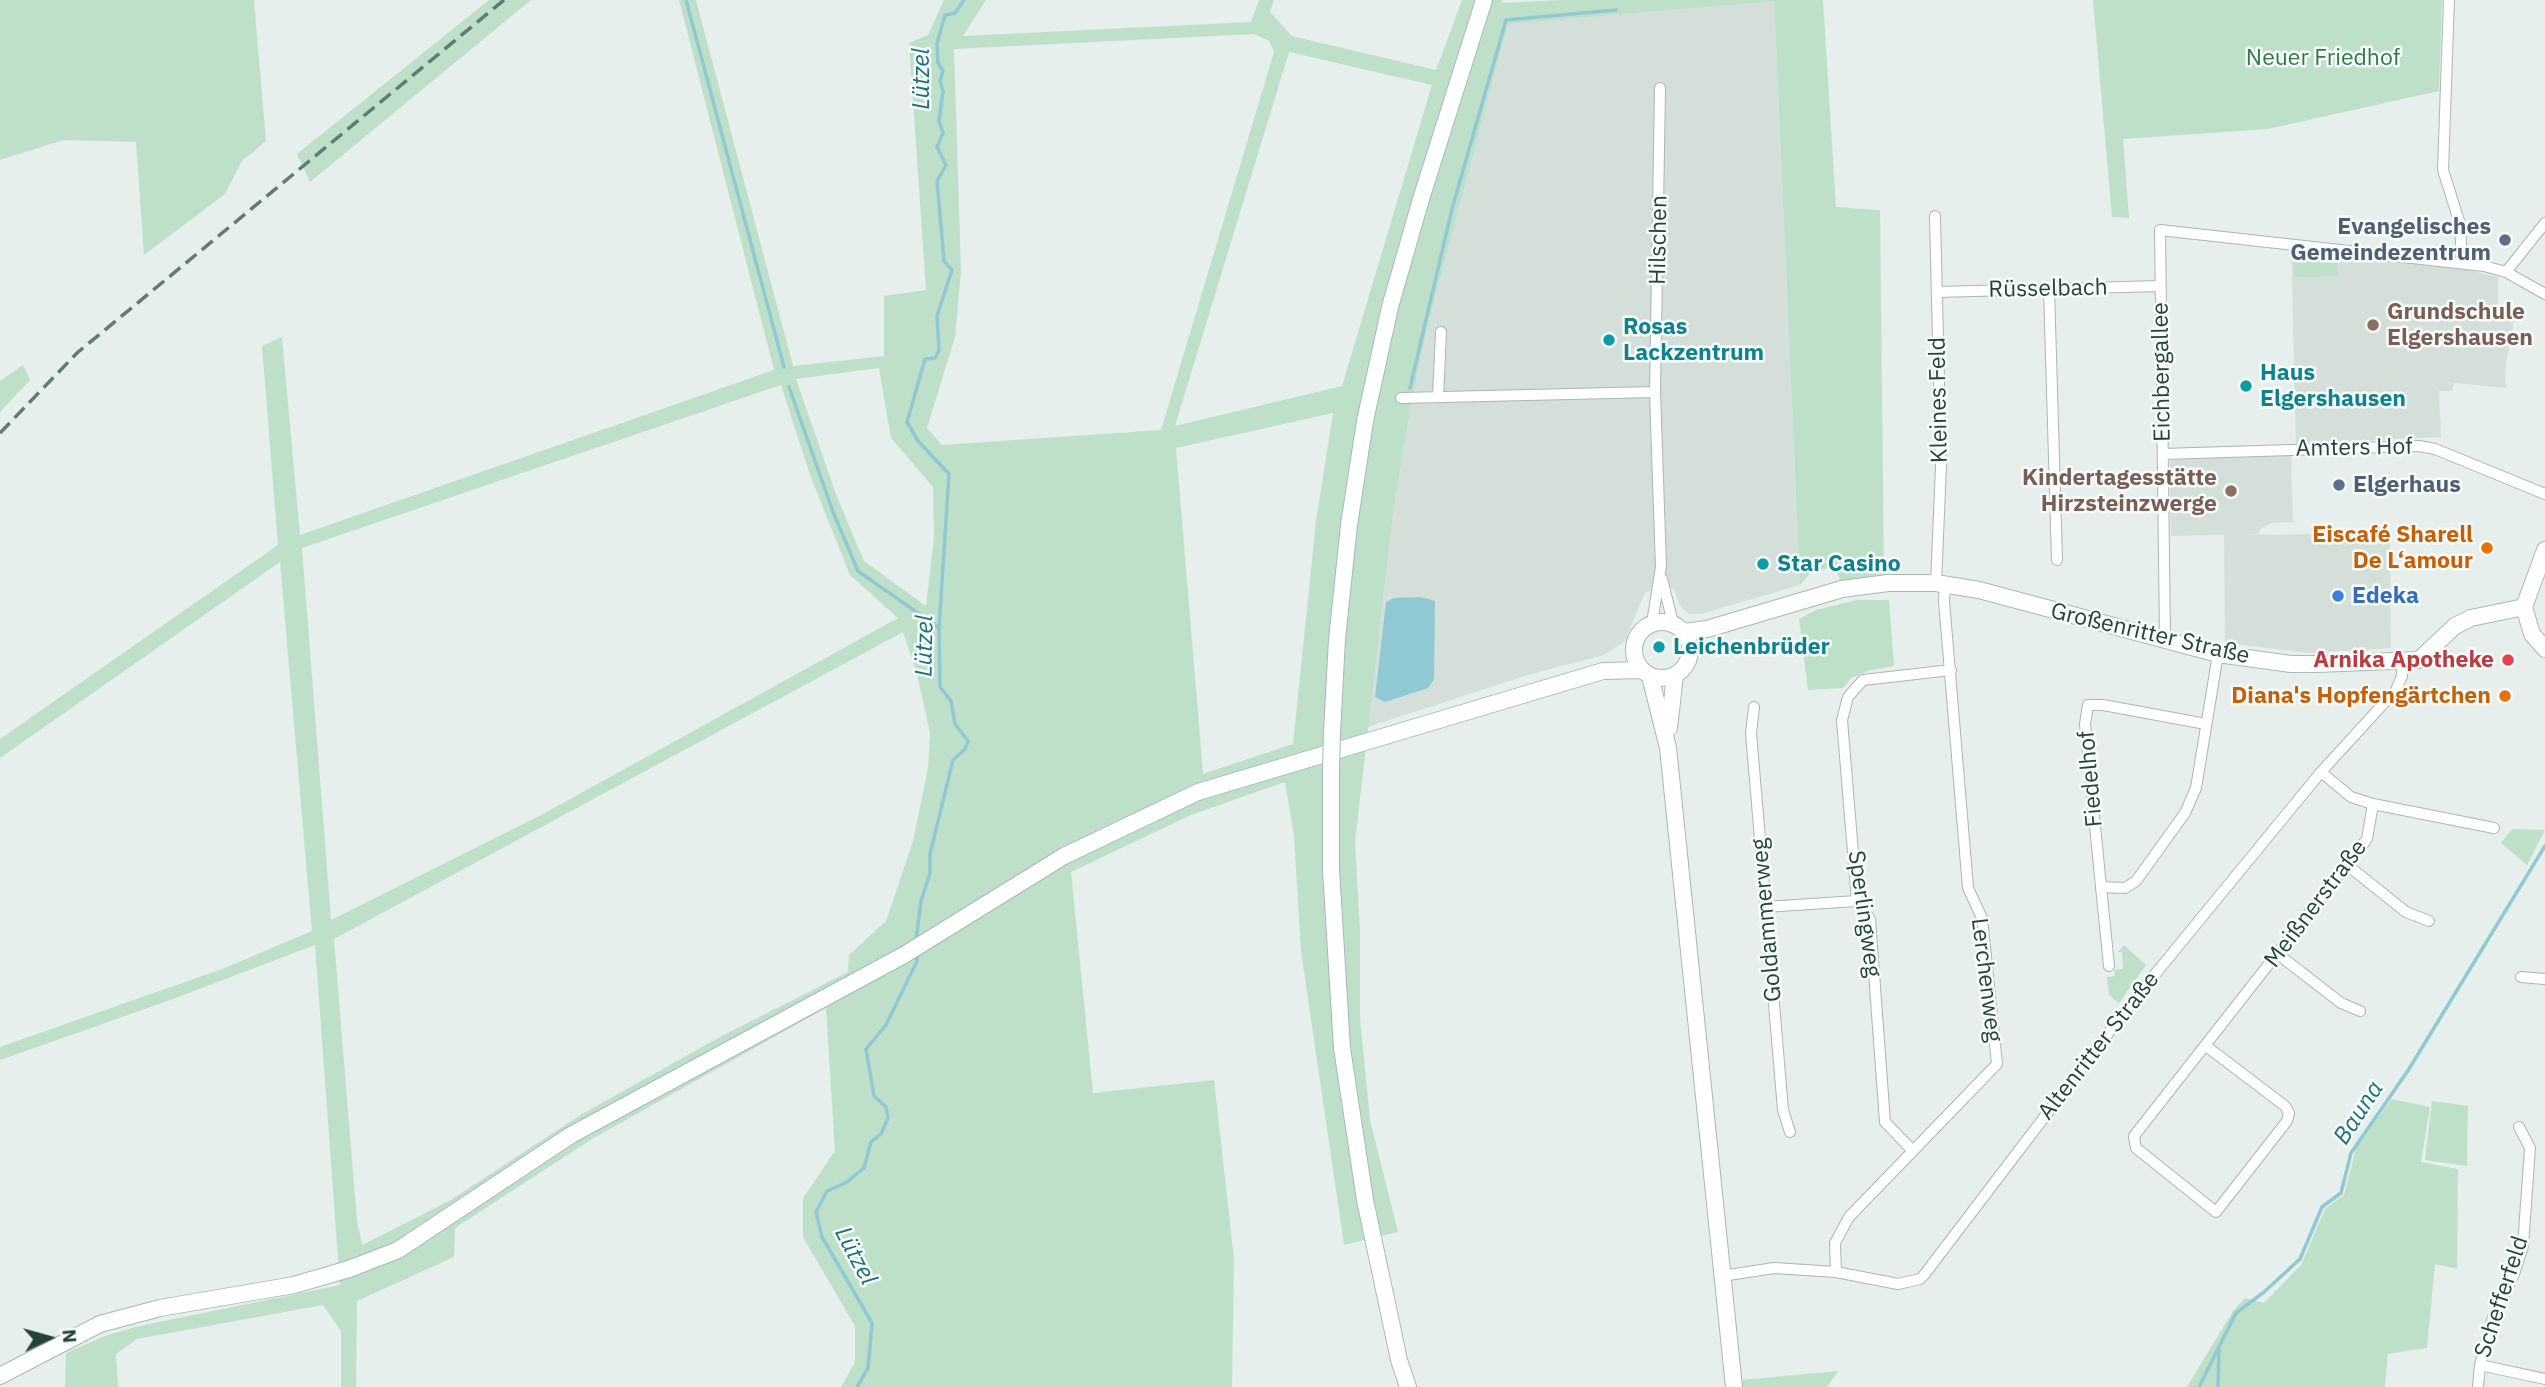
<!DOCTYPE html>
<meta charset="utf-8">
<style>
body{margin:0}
#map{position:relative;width:2545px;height:1387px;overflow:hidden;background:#e6efeb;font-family:"IBM Plex Sans",sans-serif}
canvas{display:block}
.north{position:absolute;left:14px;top:1303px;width:70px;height:70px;-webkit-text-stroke:5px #f7fbf9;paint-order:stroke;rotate:85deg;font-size:19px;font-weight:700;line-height:28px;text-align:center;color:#24423a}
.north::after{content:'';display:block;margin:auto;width:24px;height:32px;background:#24423a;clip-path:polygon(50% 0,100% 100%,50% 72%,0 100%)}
</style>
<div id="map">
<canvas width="2545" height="1387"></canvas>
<div class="north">N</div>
</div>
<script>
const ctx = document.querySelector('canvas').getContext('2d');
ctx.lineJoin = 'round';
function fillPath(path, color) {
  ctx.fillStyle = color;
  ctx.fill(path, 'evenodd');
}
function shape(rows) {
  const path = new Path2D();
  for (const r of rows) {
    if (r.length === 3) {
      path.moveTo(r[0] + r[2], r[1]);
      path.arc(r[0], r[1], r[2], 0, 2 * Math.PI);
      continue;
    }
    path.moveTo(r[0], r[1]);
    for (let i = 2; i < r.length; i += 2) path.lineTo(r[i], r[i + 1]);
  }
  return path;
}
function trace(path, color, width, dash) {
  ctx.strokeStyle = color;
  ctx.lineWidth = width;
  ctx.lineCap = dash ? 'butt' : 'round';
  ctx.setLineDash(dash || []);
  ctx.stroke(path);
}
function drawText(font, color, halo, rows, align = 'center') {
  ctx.font = font + ' "IBM Plex Sans",sans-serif';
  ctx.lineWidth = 5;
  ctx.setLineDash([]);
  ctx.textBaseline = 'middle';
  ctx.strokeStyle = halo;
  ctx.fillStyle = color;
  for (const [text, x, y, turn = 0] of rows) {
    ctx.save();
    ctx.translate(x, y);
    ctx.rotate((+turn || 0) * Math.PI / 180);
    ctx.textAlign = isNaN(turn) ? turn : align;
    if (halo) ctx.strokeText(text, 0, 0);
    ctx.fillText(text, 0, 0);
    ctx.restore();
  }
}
fillPath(shape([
 [1774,0,1800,585,1701,614,1689,614,1680,606,1673,588,1645,592,1625,641,1604,655,1531,674,1368,727,1393,514,1412,399,1429,321,1508,24],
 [2291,245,2452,266,2498,277,2498,317,2514,320,2505,370,2506,388,2454,383,2452,391,2439,391,2441,437,2296,444],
 [2291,454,2293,522,2271,523,2260,529,2259,534,2246,535,2390,533,2391,648,2310,653,2225,643,2224,535,2171,536,2170,460]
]), '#d4dfda');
fillPath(shape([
 [0,0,254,0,266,141,242,161,225,194,144,255,136,142,63,140,0,160],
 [489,0,531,0,310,182,297,154],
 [679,0,696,0,793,366,884,356,884,296,926,290,909,43,928,35,944,0,986,0,963,36,1251,22,1259,0,1274,0,1270,12,1292,36,1436,70,1462,0,1502,0,1502,3,1560,0,1823,0,1836,207,1880,210,1884,574,1841,581,1834,567,1811,572,1800,585,1774,1,1508,24,1429,321,1412,399,1393,514,1355,842,1360,930,1360,1018,1370,1120,1398,1232,1344,1245,1301,951,1294,836,1285,782,1191,815,1071,872,1093,1093,1214,1080,1234,1259,1232,1387,841,1387,855,1362,855,1326,803,1237,803,1198,835,1151,826,1008,592,1139,455,1228,454,1257,357,1301,356,1387,341,1387,341,1331,323,1305,137,1339,116,1354,118,1387,65,1387,66,1353,105,1336,135,1327,340,1285,315,945,165,1002,0,1060,0,1047,222,969,312,931,280,562,0,758,0,739,278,545,262,346,282,337,300,535,774,370],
 [1254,34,1269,41,1274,52,1161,430,942,445,927,428,955,337,961,272,954,49],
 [1289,52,1432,85,1342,386,1175,426],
 [879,368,891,438,933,487,934,538,926,606,864,561,837,497,796,379],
 [781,385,810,475,850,575,898,618,543,814,331,920,302,548],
 [1333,413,1316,521,1293,744,1203,774,1176,448],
 [903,632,916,670,930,733,928,768,913,841,886,921,849,955,848,972,720,1037,582,1114,449,1201,362,1245,357,1221,334,939],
 [2093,0,2442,0,2439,91,2268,129,2123,139,2129,218,2112,217],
 [2312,252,2337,257,2338,276,2294,277,2295,259],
 [23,365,30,380,0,412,0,381],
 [1857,600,1889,600,1894,666,1871,670,1851,678,1843,688,1808,690,1799,619,1816,610],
 [2512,829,2545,830,2527,865,2501,843],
 [2124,945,2146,965,2119,1003,2109,995,2107,977,2115,976,2114,970,2123,969,2122,952,2118,952],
 [2391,1099,2430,1107,2421,1162,2458,1169,2457,1269,2435,1264,2427,1348,2388,1354,2385,1387,2187,1387,2233,1311,2245,1298,2264,1303,2301,1265,2325,1209,2344,1195,2356,1148],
 [2432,1101,2468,1106,2467,1166,2425,1160],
 [1838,1371,1827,1387,1743,1387,1742,1380]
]), '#bfe0c8');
fillPath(shape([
 [1420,597,1435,601,1434,679,1428,688,1385,702,1375,697,1386,602,1394,598]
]), '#8ec9d4');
trace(shape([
 [686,0,784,367],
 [789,387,833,512,858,571,939,628],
 [1410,388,1452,209,1506,20,1616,10],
 [916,940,921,901,930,873,930,854,953,760,965,749,968,741,955,724,951,701,940,687,939,628,949,474,918,441,907,422,925,359,935,358,939,350,937,316,952,270,944,261,937,181,946,165,937,147,943,133,939,121,943,91,940,81,943,71,938,63,937,43,945,15,955,13,964,0],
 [857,1387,868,1368,872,1323,822,1237,816,1212,827,1191,847,1182,864,1168,871,1142,881,1134,888,1118,886,1107,874,1096,866,1049,886,1025,917,961,917,955],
 [2199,1387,2236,1313,2264,1292,2300,1259,2322,1207,2341,1193,2351,1153,2409,1069,2545,846],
 [2218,1387,2219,1346]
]), '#8ec9d4', 3.5);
const street = shape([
 [2449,0,2443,170,2460,224,2462,262],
 [1935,216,1941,466,1936,583],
 [2506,272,2545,223],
 [2049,289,2057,560],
 [1937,292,2160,286],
 [1438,397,1441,332],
 [1401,398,1655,392],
 [2163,454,2419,446,2435,449,2545,494],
 [1662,579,1673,623],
 [1652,623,1661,567,1655,392,1660,88],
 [2165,640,2160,230,2484,266,2506,272,2545,294],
 [1754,707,1751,733,1783,1110,1790,1132],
 [2206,724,2103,705,2088,705,2085,724,2101,887,2125,888,2136,881,2185,813,2196,788,2218,654],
 [2373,804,2494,828],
 [2346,864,2406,912,2429,921],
 [2101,887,2109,966],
 [1765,907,1857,901],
 [2279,955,2341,1003,2360,1011],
 [2521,977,2545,979],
 [2206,1046,2285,1106,2289,1113,2287,1121,2216,1212,2136,1148,2134,1136,2367,839,2373,804,2351,797,2321,772],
 [1912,1150,1885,1122,1870,919,1857,901,1842,720,1848,697,1863,680,1951,670],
 [1836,1272,1835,1243,1849,1217,1997,1064,1982,918,1968,888,1944,601,1945,585],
 [1722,1276,1774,1268,1836,1272,1898,1284,1920,1279,1924,1275,2129,1006,2321,772,2396,690,2402,676,2402,661],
 [2480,1365,2545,1379],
 [2478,1387,2480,1365,2492,1320,2514,1274,2523,1246,2530,1148,2519,1127]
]);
const secondary = shape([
 [2545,550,2524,607,2532,634,2545,649],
 [1662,650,28],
 [1684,632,1707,629,1842,589,1888,583,1936,583,1979,590,2218,654,2291,664,2316,664,2419,660,2455,626,2471,618,2524,607],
 [1650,676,1668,748,1734,1387],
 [1669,728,1675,676],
 [1332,732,1337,639,1349,525,1365,421,1390,307,1421,199,1484,0],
 [1331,771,1331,870,1342,1048,1365,1200,1399,1360,1408,1387],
 [0,1376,100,1324,160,1308,294,1285,349,1269,398,1250,571,1135,904,955,1064,856,1198,792,1603,671,1642,670]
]);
trace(street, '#a8b8b2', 12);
trace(secondary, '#a4bbb3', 18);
trace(street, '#fff', 10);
trace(secondary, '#fff', 16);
trace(shape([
 [0,433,77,353,504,0]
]), '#5f7d75', 3.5, [14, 7]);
const secondaryBridge = shape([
 [1331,771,1332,732]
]);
trace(secondaryBridge, '#a4bbb3', 18, []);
trace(secondaryBridge, '#fff', 16);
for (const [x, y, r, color] of [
 [2505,240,7,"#5c6f8a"],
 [2373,325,7,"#8d6e63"],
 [1609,340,7,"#0f9aa8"],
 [2246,386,7,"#0f9aa8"],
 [2339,485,7,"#5c6f8a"],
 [2231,491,7,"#8d6e63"],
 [2487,548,7,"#e8710a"],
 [1763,564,7,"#0f9aa8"],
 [2338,596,7,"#3f7fe0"],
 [1659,647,7,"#0f9aa8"],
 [2508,660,7,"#e0444e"],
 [2505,696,7,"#e8710a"]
]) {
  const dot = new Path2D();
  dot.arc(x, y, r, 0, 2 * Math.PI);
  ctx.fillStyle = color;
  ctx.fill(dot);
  trace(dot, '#f7fbf9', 2.5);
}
drawText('23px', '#2d7a4b', '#f7fbf9', [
 ["Neuer Friedhof",2323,58]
]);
drawText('bold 23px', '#4e5e75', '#f7fbf9', [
 ["Evangelisches",2491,227],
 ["Gemeindezentrum",2491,253],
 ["Elgerhaus",2353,485,"left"]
], 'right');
drawText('23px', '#24423a', '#f7fbf9', [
 ["Hilschen",1659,240,-89],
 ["Rüsselbach",2048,289,-1],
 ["Eichbergallee",2162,372,-91],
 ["Kleines Feld",1939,400,-91],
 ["Amters Hof",2354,448,-1],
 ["Großenritter Straße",2150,634,13],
 ["Fiedelhof",2091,779,-95],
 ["Meißnerstraße",2316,904,-53],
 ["Sperlingweg",1864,914,82],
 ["Goldammerweg",1767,920,-95],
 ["Lerchenweg",1986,980,83],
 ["Altenritter Straße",2099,1046,-52],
 ["Schefferfeld",2502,1297,-72]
]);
drawText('bold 23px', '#785e54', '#f7fbf9', [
 ["Grundschule",2387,312],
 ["Elgershausen",2387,338],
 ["Kindertagesstätte",2217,478,"right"],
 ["Hirzsteinzwerge",2217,504,"right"]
], 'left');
drawText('bold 23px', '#0d838f', '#f7fbf9', [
 ["Rosas",1623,327],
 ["Lackzentrum",1623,353],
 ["Haus",2260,373],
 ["Elgershausen",2260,399],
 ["Star Casino",1777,564],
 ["Leichenbrüder",1673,647]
], 'left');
drawText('bold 23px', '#c56008', '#f7fbf9', [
 ["Eiscafé Sharell",2473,535],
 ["De L‘amour",2473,561],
 ["Diana's Hopfengärtchen",2491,696]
], 'right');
drawText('bold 23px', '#366cbe', '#f7fbf9', [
 ["Edeka",2352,596]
], 'left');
drawText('bold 23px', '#be3a42', '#f7fbf9', [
 ["Arnika Apotheke",2494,660]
], 'right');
drawText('italic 24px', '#1c6f80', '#f7fbf9', [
 ["Lützel",922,79,-90],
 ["Lützel",925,646,-89],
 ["Bauna",2359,1113,-57],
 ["Lützel",855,1256,62]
]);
</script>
